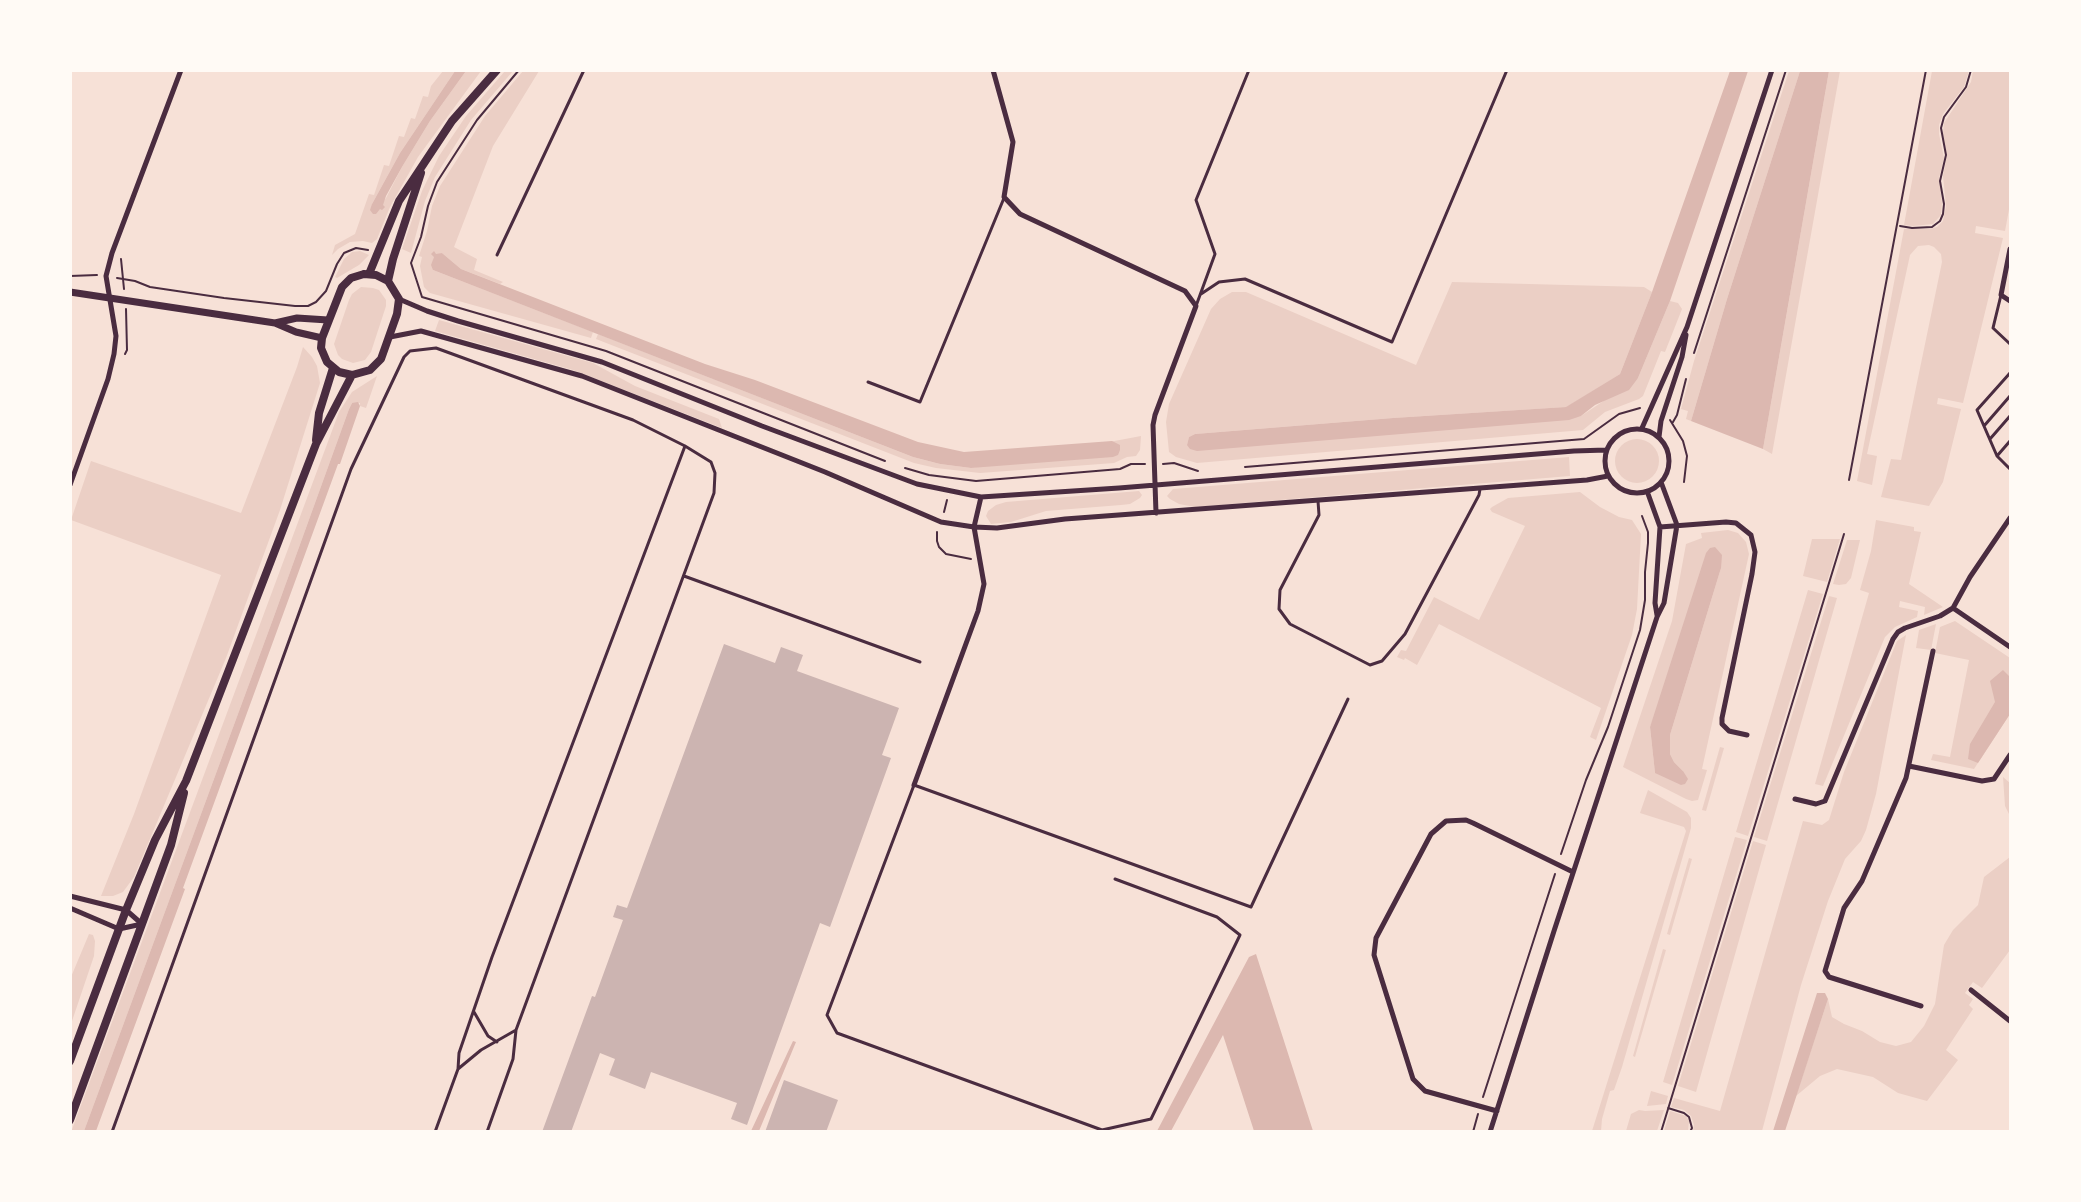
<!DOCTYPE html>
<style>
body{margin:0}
#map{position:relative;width:2081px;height:1202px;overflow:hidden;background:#f7e1d7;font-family:"Fira Sans Condensed",sans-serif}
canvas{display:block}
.frame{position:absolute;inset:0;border:72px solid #fffaf5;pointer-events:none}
</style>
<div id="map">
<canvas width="2081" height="1202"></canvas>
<div class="frame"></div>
</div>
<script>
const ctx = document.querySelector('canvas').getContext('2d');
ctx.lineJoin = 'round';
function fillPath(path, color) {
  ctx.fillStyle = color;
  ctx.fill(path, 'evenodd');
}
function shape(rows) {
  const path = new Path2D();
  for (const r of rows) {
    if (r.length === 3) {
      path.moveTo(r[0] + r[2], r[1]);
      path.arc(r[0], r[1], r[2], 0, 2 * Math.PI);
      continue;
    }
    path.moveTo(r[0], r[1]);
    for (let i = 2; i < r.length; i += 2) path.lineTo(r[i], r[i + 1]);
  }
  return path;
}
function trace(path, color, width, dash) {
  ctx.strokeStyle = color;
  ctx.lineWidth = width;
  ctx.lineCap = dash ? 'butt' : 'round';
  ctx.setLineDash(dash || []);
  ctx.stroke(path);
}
fillPath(shape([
 [443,71,455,71,400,153,372,204,376,212,386,198,402,167,430,121,466,71,481,71,418,157,390,207,377,239,372,243,363,241,350,242,338,249,332,255,335,245,355,234,369,194,374,195,384,165,389,166,399,136,404,137,411,118,415,119,423,96,428,97,431,86],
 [505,71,513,71,471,120,435,177,425,201,411,253,402,249,422,191,439,156,466,116],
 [523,71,539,71,493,146,454,247,477,259,474,270,503,282,500,284,461,269,442,253,434,257,433,270,593,332,591,338,430,293,424,287,420,266,422,257,419,256,427,231,432,206,440,186,485,116],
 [1789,71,1800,71,1727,299,1691,421,1686,419,1688,411,1681,409,1694,361],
 [1829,71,1840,71,1772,454,1763,449],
 [1932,71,1969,71,1964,87,1943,114,1939,125,1939,134,1944,158,1939,178,1942,203,1941,215,1933,224,1913,226,1904,225],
 [1973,71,2010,71,2010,204,2005,231,1976,226,1975,233,2003,238,1963,403,1938,398,1937,404,1961,409,1943,482,1929,506,1881,497,1891,459,1901,460,1942,262,1941,254,1934,247,1929,245,1918,246,1910,255,1867,454,1877,456,1872,485,1857,481,1904,229,1930,229,1937,227,1943,221,1946,206,1943,176,1947,155,1943,134,1944,123,1971,82],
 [360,251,369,255,359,265,337,278,335,277,344,259,352,252],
 [1452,282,1644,287,1652,292,1620,374,1567,407,1393,418,1195,434,1189,437,1187,445,1581,416,1638,378,1670,301,1678,303,1682,309,1665,352,1661,351,1643,396,1639,399,1605,412,1583,430,1197,463,1176,457,1169,452,1166,422,1169,404,1211,309,1220,299,1232,292,1246,292,1416,365],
 [361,287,373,288,379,290,386,300,386,306,371,352,365,360,353,363,342,359,338,355,334,344,349,300,352,294],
 [439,320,593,363,635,386,719,419,722,428,573,370,435,331],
 [598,334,913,457,940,464,971,468,1141,436,1140,450,1136,456,1127,457,1114,463,980,473,936,468,914,463,596,339],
 [303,347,312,357,317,366,320,383,280,510,226,658,134,877,123,892,113,896,101,896,134,814,221,575,71,520,91,461,241,513,297,367],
 [377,376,366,408,360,406,360,403,352,403,349,409,273,619,84,1131,71,1132,339,412,352,392],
 [1637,461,22],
 [1569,457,1570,476,1195,507,1179,504,1170,499,1167,496,1173,489],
 [1139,491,1142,495,1140,498,1130,504,1121,505,1046,511,1011,522,991,524,986,516,988,511,996,505,1006,502],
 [1580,492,1600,507,1619,517,1632,520,1641,534,1637,609,1632,635,1596,740,1590,737,1601,708,1439,624,1417,665,1405,658,1404,660,1397,657,1401,650,1406,651,1434,597,1479,620,1525,526,1492,512,1490,509,1492,507,1508,498],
 [1876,520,1914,527,1914,531,1921,532,1909,584,1943,607,1924,615,1925,607,1900,601,1899,607,1918,611,1917,617,1895,627,1885,637,1823,786,1815,784,1869,593,1860,590,1871,551],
 [1728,530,1738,533,1746,542,1749,554,1702,769,1707,770,1698,800,1692,801,1686,799,1623,767,1672,621,1686,544,1702,538,1701,533],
 [1721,568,1670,735,1670,754,1674,762,1683,771,1655,773,1650,727],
 [1812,539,1840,539,1827,582,1803,576],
 [1847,540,1860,540,1851,578,1846,584,1839,585,1833,584],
 [1808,590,1823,594,1748,836,1736,832],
 [1829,596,1837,598,1767,841,1754,837],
 [1955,621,2010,658,2010,714,1974,769,1931,760,1933,754,1950,757,1969,660,1935,653,1940,627],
 [1936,624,1931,650,1916,648,1919,630],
 [1906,635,1876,794,1866,830,1861,841,1845,859,1828,901,1801,985,1762,1131,1693,1131,1694,1125,1691,1116,1684,1110,1671,1107,1674,1098,1720,1111,1803,821,1822,825,1829,820,1844,772,1897,641],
 [1720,747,1724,748,1706,811,1702,810],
 [2003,777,2010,783,2010,816,2005,806],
 [1648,790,1687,812,1691,818,1691,828,1622,1067,1614,1090,1610,1091,1602,1119,1601,1131,1592,1131,1686,831,1684,827,1640,813],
 [1735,837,1747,840,1672,1085,1663,1082],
 [1753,841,1766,845,1696,1092,1678,1086],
 [2010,857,2010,950,1982,988,1973,982,1965,993,1973,999,1969,1005,1973,1009,1946,1050,1958,1060,1927,1101,1898,1093,1873,1077,1837,1069,1820,1076,1796,1096,1828,999,1832,1017,1844,1024,1862,1031,1880,1042,1896,1046,1911,1042,1924,1026,1935,1004,1944,945,1953,930,1978,905,1984,877],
 [1689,858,1692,859,1670,935,1667,934],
 [89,934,93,935,95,941,94,956,71,1024,71,977],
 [1663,949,1666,950,1635,1057,1633,1056],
 [1651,1091,1668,1096,1666,1104,1647,1106],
 [1639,1110,1645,1111,1664,1110,1657,1131,1626,1131,1631,1114],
 [1670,1111,1686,1116,1689,1121,1688,1131,1664,1131]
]), '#ebcfc5');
fillPath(shape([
 [455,71,466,71,430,121,402,167,386,196,383,205,385,207,382,210,380,209,376,214,373,214,370,210,372,204,400,153],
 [1730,71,1748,71,1670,301,1638,378,1629,390,1595,405,1581,416,1569,420,1197,451,1190,449,1187,445,1189,437,1195,434,1393,418,1566,407,1620,374,1652,292],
 [1800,71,1829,71,1763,449,1691,421,1727,299],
 [434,251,436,254,442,253,461,269,705,364,755,380,918,442,964,452,1112,441,1120,445,1120,450,1118,455,1113,457,971,468,940,464,913,457,433,270,431,265,434,257,431,254],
 [358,402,360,406,340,464,338,464,183,888,185,889,96,1131,84,1131,273,619,349,409,352,403],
 [1715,547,1722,555,1721,568,1670,735,1670,754,1674,762,1683,771,1688,779,1685,784,1681,785,1655,773,1650,727,1706,553,1710,548],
 [2003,670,2010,677,2010,714,1978,763,1968,759,1970,744,1995,702,1990,681],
 [1256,954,1313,1131,1254,1131,1223,1035,1171,1131,1157,1131,1249,957],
 [1817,993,1825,993,1828,999,1785,1131,1773,1131],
 [793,1041,796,1042,759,1131,751,1131]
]), '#dcb8b0');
fillPath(shape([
 [724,644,775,663,781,647,803,655,797,671,899,708,882,755,891,758,830,927,820,923,747,1125,731,1119,737,1103,651,1072,645,1089,609,1075,615,1059,600,1053,571,1132,542,1132,592,996,595,997,623,920,613,917,617,905,627,908],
 [784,1080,838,1100,826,1132,765,1132]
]), '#ccb4b1');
trace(shape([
 [1900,226,1912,228,1932,227,1940,221,1943,214,1944,204,1940,181,1946,155,1941,128,1944,117,1966,87,1971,70],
 [121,259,124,289],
 [411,263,422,297,606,351,885,461],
 [411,263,421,237,428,206,437,182,477,120,519,70],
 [70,276,97,275],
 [117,278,135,281,150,287,224,298,295,306,308,306,316,302,326,291,337,264,344,253,356,248,368,250],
 [1694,353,1786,70],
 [125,354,127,350,126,309],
 [1670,420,1683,441,1687,456,1684,482],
 [1673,422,1677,415,1686,379],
 [1163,464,1174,463,1198,471],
 [1245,467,1584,439,1619,414,1640,408],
 [905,468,929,475,976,481,1120,469,1131,464,1145,464],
 [1849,480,1926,70],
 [944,512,947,500],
 [937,532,937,541,939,547,946,554,971,559],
 [1561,854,1586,780,1608,727,1640,630,1645,600,1645,572,1648,543,1648,532,1642,516],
 [1483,1097,1555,874],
 [1668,1108,1684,1113,1689,1117,1692,1128,1690,1132],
 [1473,1132,1478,1114],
 [1661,1132,1844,534]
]), '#4a2c40', 2);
trace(shape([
 [497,255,584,70],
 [1201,294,1219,282,1245,279,1392,342,1507,70],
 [2001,295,1993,328,2010,344],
 [1196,306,1215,254,1196,200,1249,70],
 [2010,373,1977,410,1997,456,2010,469],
 [868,382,920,402,1004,198],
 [1984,426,2010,396],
 [1990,439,2010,416],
 [1997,456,2010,441],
 [1318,501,1319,515,1280,590,1279,609,1290,624,1370,665,1382,661,1405,634,1479,495,1480,489],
 [684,576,920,662],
 [1115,879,1217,917,1240,935,1151,1119,1102,1130,837,1033,827,1015,914,785,1251,907,1348,699],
 [474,1012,488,1036,497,1042],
 [112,1132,351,469,404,357,410,351,436,348,633,420,685,446,711,462,715,473,714,493,516,1030,481,1050,458,1069],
 [435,1132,458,1069,459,1053,492,957,685,446],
 [487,1132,513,1059,516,1030]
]), '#4a2c40', 3);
trace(shape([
 [993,70,1013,142,1004,197,1020,214,1185,291,1196,306,1155,415,1153,425,1156,513],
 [2010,249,2001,295,2010,301],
 [399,299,427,311,458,321,602,362,762,426,917,484,981,497,1119,488,1574,451,1606,450],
 [390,337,421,331,582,376,825,472,941,522,974,527,997,528,1065,519,1587,480,1608,476],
 [1642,428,1687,327,1772,70],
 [1637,461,32],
 [1659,437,1661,421,1682,357,1686,335],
 [70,485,108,379,114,354,116,336,106,276,112,253,181,70],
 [1647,491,1660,527,1655,603,1657,615],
 [1660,527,1726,522,1736,523,1751,535,1755,552,1752,574,1722,718,1722,724,1729,731,1747,735],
 [1953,608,2010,647],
 [1909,766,1982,781,1994,779,2010,755],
 [914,785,978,611,984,584,974,527,981,497],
 [1795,799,1816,804,1825,801,1893,639,1898,632,1905,628,1940,616,1953,608,1970,577,2010,518],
 [70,896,126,910,142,924],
 [70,908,119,929,142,924],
 [1971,990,2010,1021],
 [1921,1006,1829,977,1825,971,1844,908,1862,881,1906,778,1933,651],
 [1497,1111,1425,1091,1413,1079,1374,955,1376,938,1431,834,1446,821,1466,820,1473,823,1573,872],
 [1490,1132,1554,931,1657,617,1664,603,1677,525,1661,482]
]), '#4a2c40', 5);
trace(shape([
 [70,292,275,323,296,332,322,338],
 [275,323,297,318,328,320]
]), '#4a2c40', 7);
trace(shape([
 [364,274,376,275,388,281,399,299,397,314,381,359,370,370,352,375,339,372,327,362,321,348,322,338,342,287,351,278,364,274],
 [369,274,399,201,452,121,497,70],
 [388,281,393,259,421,173],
 [316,440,319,413,333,368],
 [70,1061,126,910,155,840,186,781,316,444,352,375],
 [70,1120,171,845,184,793]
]), '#4a2c40', 8);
</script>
